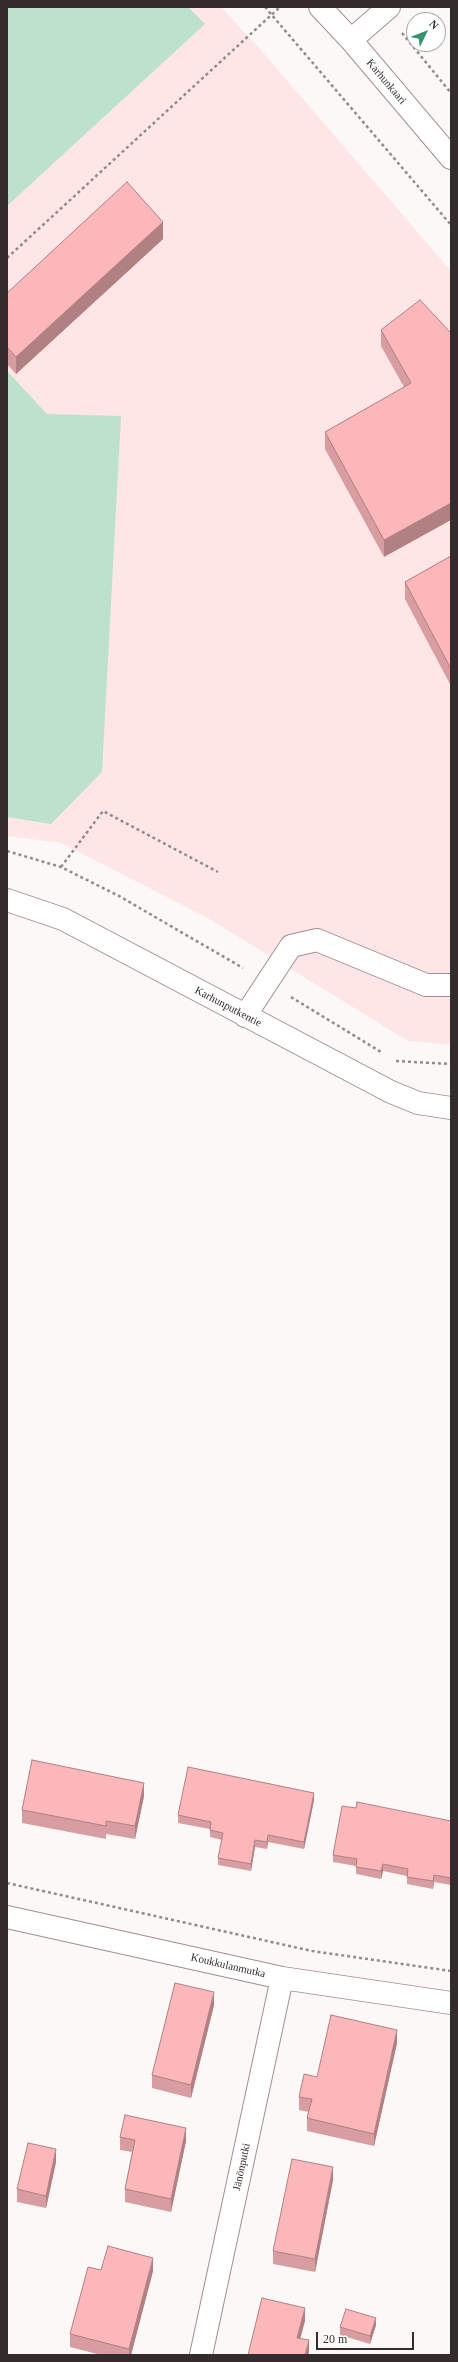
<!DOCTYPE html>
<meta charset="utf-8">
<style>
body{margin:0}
#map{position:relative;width:458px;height:2362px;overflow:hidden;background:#fcf8f8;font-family:Georgia,serif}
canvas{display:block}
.frame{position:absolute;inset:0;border:8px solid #342c2c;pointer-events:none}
.north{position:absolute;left:406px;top:12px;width:40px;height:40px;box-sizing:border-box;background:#fff;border:1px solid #aeabab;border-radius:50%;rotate:47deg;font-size:11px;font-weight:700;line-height:16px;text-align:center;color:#342c2c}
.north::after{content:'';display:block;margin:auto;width:14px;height:18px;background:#34946c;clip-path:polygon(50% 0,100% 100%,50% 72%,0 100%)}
.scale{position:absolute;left:316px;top:2332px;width:98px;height:18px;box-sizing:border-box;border:2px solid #342c2c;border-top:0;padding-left:5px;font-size:12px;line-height:14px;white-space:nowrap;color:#342c2c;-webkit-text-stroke:3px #fff;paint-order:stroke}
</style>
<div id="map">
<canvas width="458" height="2362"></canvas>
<div class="frame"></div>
<div class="north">N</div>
<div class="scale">20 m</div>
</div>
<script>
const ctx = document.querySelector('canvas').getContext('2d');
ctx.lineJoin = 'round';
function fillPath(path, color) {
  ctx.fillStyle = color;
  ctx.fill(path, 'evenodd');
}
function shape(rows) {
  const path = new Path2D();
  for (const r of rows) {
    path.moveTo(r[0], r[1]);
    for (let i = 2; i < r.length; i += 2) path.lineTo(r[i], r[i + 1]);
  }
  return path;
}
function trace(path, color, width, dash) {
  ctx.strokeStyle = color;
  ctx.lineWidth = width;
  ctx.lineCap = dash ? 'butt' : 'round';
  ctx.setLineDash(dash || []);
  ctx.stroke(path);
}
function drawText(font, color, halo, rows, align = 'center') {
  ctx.font = font + ' Georgia,serif';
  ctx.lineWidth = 4;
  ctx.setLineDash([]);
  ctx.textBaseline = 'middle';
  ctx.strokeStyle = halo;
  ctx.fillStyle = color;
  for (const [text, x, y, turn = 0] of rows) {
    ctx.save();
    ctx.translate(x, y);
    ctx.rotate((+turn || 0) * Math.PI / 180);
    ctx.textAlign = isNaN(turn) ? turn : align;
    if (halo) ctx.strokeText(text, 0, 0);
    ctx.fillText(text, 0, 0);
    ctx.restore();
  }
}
fillPath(shape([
 [7,7,221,7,259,48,451,271,451,1045,408,1041,206,917,61,843,7,836]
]), '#fee6e6');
fillPath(shape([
 [7,7,188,7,205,24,7,206],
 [7,371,47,414,121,416,102,772,51,824,7,817]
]), '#bce2ce');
const minor = shape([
 [320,7,351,40,451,158],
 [351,40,389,7],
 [7,900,63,919,391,1092,418,1103,451,1108],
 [245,1016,291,946,317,940,426,985,451,985],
 [7,1917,282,1978,451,2003],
 [201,2355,282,1978]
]);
trace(minor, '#a28f90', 24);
trace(shape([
 [265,7,451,225],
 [402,33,451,93],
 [7,258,280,7],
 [7,851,61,867,119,896,243,968],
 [61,867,103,811,218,872],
 [291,997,381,1052],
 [396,1061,451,1064],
 [7,1883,312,1951,451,1971]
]), '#928b8b', 2.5, [3, 3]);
trace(minor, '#fff', 22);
fillPath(shape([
 [450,7,451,7,451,21,450,20],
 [163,239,16,374,7,364,7,293],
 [381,330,451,333,384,557,325,449,325,432,404,387,381,346],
 [451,556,451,686,405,599,405,582],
 [144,1796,135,1839,106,1834,106,1839,22,1823,22,1810],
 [314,1800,304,1849,268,1842,267,1849,255,1847,251,1871,218,1865,218,1858,222,1840,210,1837,210,1829,178,1823,178,1815],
 [451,1821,451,1885,434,1882,433,1889,407,1884,407,1876,383,1871,381,1879,356,1874,356,1866,333,1862,333,1855],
 [214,2005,191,2098,152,2088,152,2075],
 [397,2043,374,2146,307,2131,307,2118,309,2112,299,2110,299,2097,317,2077],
 [120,2137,186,2141,171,2212,125,2202,125,2189,132,2152,120,2150],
 [56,2162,46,2208,17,2202,17,2189],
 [333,2180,315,2272,273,2264,273,2251],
 [101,2270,153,2271,131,2355,101,2355,70,2347,70,2334],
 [376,2325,370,2344,340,2335,340,2327]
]), '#d89da0');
fillPath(shape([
 [163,222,163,239,16,374,16,357],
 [451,503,451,520,384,557,384,540],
 [144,1783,144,1796,135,1839,135,1826],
 [314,1793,314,1800,304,1849,304,1842],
 [268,1835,268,1842,267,1849,267,1842],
 [255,1840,255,1847,251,1871,251,1864],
 [383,1864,383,1871,381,1879,381,1871],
 [434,1875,434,1882,433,1889,433,1881],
 [214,1992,214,2005,191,2098,191,2085],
 [397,2030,397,2043,374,2146,374,2134],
 [186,2128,186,2141,171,2212,171,2199],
 [56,2149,56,2162,46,2208,46,2196],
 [333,2167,333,2180,315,2272,315,2259],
 [153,2258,153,2271,131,2355,129,2355,129,2349],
 [305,2308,305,2321,297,2351,297,2338],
 [376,2318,376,2325,370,2344,370,2336],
 [309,2340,309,2353,308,2355,305,2355]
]), '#b08082');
const building = shape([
 [127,182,163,222,16,357,7,347,7,293,127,182],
 [420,300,451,333,451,503,384,540,325,432,411,383,381,330,420,300],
 [451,556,451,669,405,582,451,556],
 [32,1760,144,1783,135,1826,106,1821,106,1826,22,1810,32,1760],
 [188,1767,314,1793,304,1842,268,1835,267,1842,255,1840,251,1864,218,1858,223,1833,210,1830,211,1822,178,1815,188,1767],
 [357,1802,451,1821,451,1878,434,1875,433,1881,407,1877,408,1869,383,1864,381,1871,356,1867,357,1859,333,1855,342,1806,356,1808,357,1802],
 [175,1983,214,1992,191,2085,152,2075,175,1983],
 [331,2015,397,2030,374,2134,307,2118,312,2099,299,2097,304,2074,317,2077,331,2015],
 [125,2115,186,2128,171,2199,125,2189,135,2140,120,2137,125,2115],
 [28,2143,56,2149,46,2196,17,2189,28,2143],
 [292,2159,333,2167,315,2259,273,2251,292,2159],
 [108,2246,153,2258,129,2349,70,2334,88,2267,101,2270,108,2246],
 [262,2298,305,2308,297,2338,309,2340,305,2355,248,2355,262,2298],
 [346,2309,376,2318,370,2336,340,2327,346,2309]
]);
fillPath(building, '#fbb7ba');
trace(building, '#b08082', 1);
drawText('11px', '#342c2c', '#fff', [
 ["Karhunkaari",386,82,50],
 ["Karhunputkentie",228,1007,28],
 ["Koukkulanmutka",228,1966,13],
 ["Jänönputki",242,2167,-78]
]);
</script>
